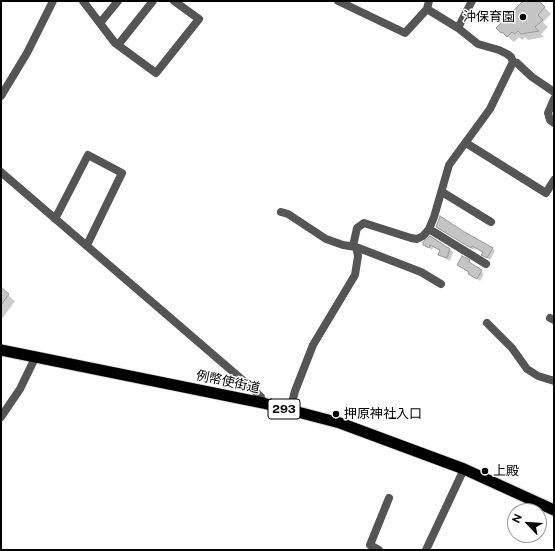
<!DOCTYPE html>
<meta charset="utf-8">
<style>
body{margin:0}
#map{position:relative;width:555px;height:551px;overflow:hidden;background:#fff;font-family:"Public Sans",sans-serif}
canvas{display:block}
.frame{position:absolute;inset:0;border:2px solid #000;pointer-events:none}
.north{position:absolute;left:507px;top:503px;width:40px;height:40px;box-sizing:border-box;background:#fff;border:1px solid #999;border-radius:50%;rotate:295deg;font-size:11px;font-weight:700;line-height:16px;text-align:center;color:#000}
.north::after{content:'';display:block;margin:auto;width:14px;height:18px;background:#000;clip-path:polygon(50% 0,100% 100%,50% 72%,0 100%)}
</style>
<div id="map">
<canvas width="555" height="551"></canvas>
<div class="frame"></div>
<div class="north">N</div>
</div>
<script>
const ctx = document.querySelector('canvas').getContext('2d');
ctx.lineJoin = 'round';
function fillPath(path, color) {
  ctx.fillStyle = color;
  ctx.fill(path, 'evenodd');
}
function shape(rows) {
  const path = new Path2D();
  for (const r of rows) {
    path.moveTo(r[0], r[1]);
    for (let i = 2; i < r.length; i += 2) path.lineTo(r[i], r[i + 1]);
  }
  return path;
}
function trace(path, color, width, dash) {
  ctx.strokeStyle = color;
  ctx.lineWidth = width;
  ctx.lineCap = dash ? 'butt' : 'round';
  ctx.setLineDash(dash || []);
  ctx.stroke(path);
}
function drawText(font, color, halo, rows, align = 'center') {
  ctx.font = font + ' "Public Sans","Noto Sans JP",sans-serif';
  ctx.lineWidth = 3;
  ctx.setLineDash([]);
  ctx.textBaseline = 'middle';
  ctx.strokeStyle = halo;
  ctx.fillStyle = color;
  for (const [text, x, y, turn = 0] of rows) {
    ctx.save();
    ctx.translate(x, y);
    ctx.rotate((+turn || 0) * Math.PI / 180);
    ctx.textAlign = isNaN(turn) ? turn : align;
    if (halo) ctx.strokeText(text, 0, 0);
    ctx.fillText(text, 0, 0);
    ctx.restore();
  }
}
fillPath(shape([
 [525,1,538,1,551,14,543,22,548,27,541,34,544,37,528,40,525,37,522,40,519,37,514,42,497,28],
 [437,227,493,249,495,251,490,260,482,254,483,253,475,248,474,250],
 [424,243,450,249,453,252,450,261,439,255,440,251,433,247,432,250],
 [469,261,484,274,480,281,459,265],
 [1,289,15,301,1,320]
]), '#0003');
const building = shape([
 [523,1,539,1,545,7,538,15,543,20,535,27,539,31,521,34,518,31,515,34,512,32,507,37,502,32,501,33,496,28,523,1],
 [440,216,463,231,493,248,487,258,481,255,483,252,472,246,471,248,436,227,440,216],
 [430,236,450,249,447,258,438,255,440,250,430,245,429,248,423,245,423,242,430,236],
 [462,256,470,260,469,262,482,270,477,279,468,274,469,272,457,265,462,256],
 [1,287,9,294,1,305,1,287]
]);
fillPath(building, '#c4c4c4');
trace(building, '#999', 1);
const trunk = shape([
 [1,350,263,403,340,423,464,469,554,510]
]);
trace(trunk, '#dbdbdb', 13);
trace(shape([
 [83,1,115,43,156,73,199,19,174,1],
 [338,1,405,33,427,9,429,1],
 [100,23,118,1],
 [458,28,472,1],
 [118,45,153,1],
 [513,62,517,63,532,77,554,92],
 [554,99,548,113,550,120,554,123],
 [466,143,546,193,554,180],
 [1,172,253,389,261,397,263,403],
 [442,192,491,222],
 [281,212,288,214,326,239,343,245,356,247],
 [55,219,88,155,122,173,87,245],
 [429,229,486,264],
 [353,246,357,228,364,223,411,238,417,239,423,236,429,229,434,217,449,165,490,109,513,62,511,57,507,54,499,50,478,44,458,28,427,9],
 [550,318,554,320],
 [487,323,512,348,527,369,538,376,554,381],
 [290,410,295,391,313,345,355,275,358,256,356,247,421,272,441,284],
 [1,417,20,389,35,358],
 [379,550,370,545,389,498],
 [426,550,464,469]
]), '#555', 8);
trace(shape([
 [1,96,27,53,53,1]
]), '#555', 8);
trace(trunk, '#000', 11);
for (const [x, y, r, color] of [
 [523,17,4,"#000"],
 [336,414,4,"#000"],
 [485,471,4,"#000"]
]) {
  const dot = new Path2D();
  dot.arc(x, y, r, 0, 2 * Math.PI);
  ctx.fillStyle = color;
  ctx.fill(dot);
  trace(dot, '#fff', 1.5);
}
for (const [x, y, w] of [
 [284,409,32]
]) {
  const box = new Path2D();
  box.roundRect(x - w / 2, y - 10, w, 20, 3);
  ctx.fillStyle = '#fff';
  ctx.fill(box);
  trace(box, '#000', 1);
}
drawText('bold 12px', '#000', null, [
 ["293",284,409]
]);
drawText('13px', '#000', '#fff', [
 ["沖保育園",515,17,"right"],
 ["押原神社入口",344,414],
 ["上殿",493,471]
], 'left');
drawText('13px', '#000', '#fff', [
 ["例幣使街道",228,382,12]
]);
</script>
